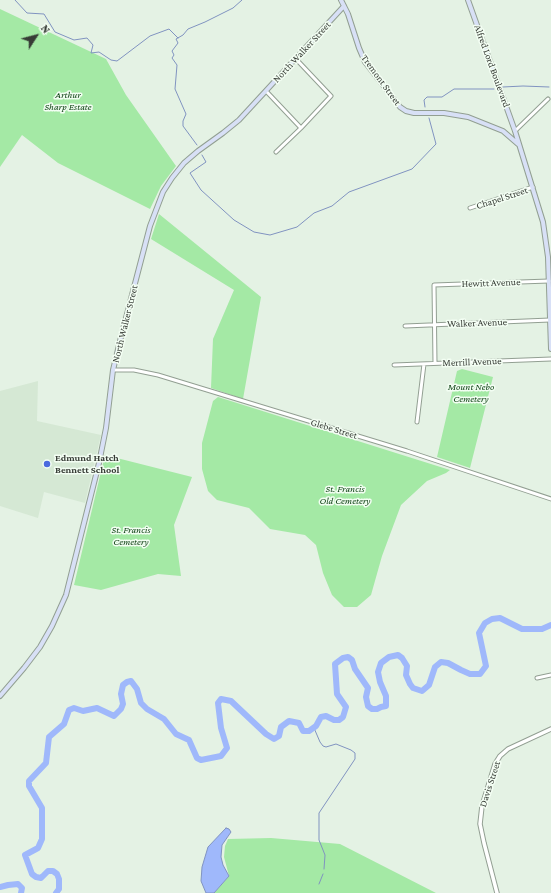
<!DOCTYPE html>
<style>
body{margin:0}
#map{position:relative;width:551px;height:893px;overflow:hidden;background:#e4f2e4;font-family:"Crimson Pro",serif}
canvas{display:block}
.north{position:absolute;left:16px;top:16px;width:40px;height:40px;-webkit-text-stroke:3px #f3fef3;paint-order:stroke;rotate:54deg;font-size:11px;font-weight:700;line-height:16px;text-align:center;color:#373c36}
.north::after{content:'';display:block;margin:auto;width:14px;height:18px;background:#373c36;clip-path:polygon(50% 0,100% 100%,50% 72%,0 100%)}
</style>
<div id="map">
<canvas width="551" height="893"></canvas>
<div class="north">N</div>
</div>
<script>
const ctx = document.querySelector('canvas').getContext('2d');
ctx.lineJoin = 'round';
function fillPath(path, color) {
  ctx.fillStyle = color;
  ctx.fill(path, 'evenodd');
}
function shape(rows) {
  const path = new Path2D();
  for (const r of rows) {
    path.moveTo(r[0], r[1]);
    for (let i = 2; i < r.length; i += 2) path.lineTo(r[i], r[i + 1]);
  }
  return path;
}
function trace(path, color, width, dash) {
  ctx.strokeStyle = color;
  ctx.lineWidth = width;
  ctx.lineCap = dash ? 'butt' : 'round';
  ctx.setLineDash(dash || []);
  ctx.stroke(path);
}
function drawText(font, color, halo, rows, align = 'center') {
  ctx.font = font + ' "Crimson Pro",serif';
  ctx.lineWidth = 3;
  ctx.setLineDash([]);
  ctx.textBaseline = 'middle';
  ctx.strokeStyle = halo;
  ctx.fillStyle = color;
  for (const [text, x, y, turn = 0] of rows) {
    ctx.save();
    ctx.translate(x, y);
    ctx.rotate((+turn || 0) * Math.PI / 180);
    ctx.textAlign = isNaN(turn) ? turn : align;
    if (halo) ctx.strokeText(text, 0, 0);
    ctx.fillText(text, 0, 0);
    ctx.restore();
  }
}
fillPath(shape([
 [38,381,37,421,101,435,85,503,44,492,38,518,0,506,0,391]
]), '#d5e8d4');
fillPath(shape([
 [0,9,106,59,126,95,176,166,161,186,150,209,58,163,22,135,0,167],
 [159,214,261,297,243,399,211,388,213,339,234,290,151,239],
 [462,369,493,377,470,468,437,457,457,371],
 [218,397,450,470,446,473,427,481,401,505,382,556,371,595,357,607,344,607,332,595,323,573,316,545,305,535,270,529,249,508,217,500,208,491,202,469,202,443,213,401],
 [105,455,192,477,174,525,181,576,158,574,101,590,74,585],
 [271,838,340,844,436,893,214,893,229,876,224,857,225,846,228,839]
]), '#a4e9a5');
const water = shape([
 [226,828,229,829,231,832,222,845,221,857,223,865,229,876,214,893,206,893,201,881,202,867,208,847,226,828]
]);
fillPath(water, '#9fb8fb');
trace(water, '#8093c0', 1);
trace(shape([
 [15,0,27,13,44,14,55,32,74,40,87,38,93,45,91,53,99,52,111,60,117,61,150,36,169,29,178,38],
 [503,87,523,86,549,87],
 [425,107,424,100,427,97,442,97,454,89,494,89],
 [197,145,183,126,183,121,186,114,175,89,177,65,172,58,174,55,172,51,178,43,176,39,183,35,188,29,205,22,233,8,242,0],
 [202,155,206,162,190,173,201,190,234,220,254,232,270,235,297,227,314,213,332,206,349,192,412,169,436,144,429,118],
 [314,728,320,742,323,746,326,747,336,744,351,750,355,753,355,759,319,813,319,840,325,855,324,869],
 [319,884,323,874]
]), '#8093c0', 1);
trace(shape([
 [0,887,8,885,18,884,22,888,21,893],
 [56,893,59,889,59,879,57,874,53,871,48,871,41,878,36,877,32,874,25,855,38,848,42,839,42,808,29,786,29,781,46,763,49,737,64,724,69,710,74,708,83,711,97,708,114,716,121,709,123,704,121,694,123,685,127,682,131,681,137,689,141,703,147,709,164,719,176,734,189,740,197,758,201,760,221,756,227,748,221,728,218,703,221,699,231,701,266,734,274,739,279,736,281,727,289,721,299,723,303,731,309,731,316,726,321,717,326,716,334,720,339,720,343,717,346,707,337,694,335,664,343,658,348,657,352,660,355,669,368,688,366,697,368,706,372,709,377,709,381,707,386,706,386,696,380,682,378,672,381,663,389,657,398,655,402,658,407,666,406,675,410,684,413,688,422,691,429,685,435,667,441,662,448,663,461,670,470,674,480,674,486,666,479,633,485,623,492,619,500,618,522,629,542,629,551,625]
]), '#9fb8fb', 6);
const minor = shape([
 [266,91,301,128,331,96,296,59],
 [515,131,548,99],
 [276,152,301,128],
 [470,208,533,187],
 [405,326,550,320],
 [435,363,434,285,549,281],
 [394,365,551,359],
 [113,370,134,370,158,375,407,451,551,499],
 [417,422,424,364],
 [537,678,551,675]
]);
const tertiary = shape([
 [497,893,484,843,480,824,482,806,495,764,500,756,508,749,551,729]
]);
const secondary = shape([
 [341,0,348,14,359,48,365,62,400,107,406,111,414,113,444,113,468,117,503,131,518,144],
 [468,0,515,131,543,222,548,257,551,349],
 [0,696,24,668,40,647,52,626,66,595,99,463,106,428,113,370,121,337,150,226,163,192,172,178,184,163,198,151,223,133,239,120,344,6]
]);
trace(minor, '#929f92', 5);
trace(tertiary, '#929f92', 5.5);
trace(secondary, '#929f92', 6);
trace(minor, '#fff', 3);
trace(tertiary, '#fff', 3.5);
trace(secondary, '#d8e0f6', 4);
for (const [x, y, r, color] of [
 [47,464,4,"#4a6ade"]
]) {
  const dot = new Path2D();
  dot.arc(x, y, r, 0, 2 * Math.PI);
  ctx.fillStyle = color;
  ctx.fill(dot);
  trace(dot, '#f3fef3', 1.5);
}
drawText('10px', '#373c36', '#f3fef3', [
 ["North Walker Street",302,52,-47],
 ["Alfred Lord Boulevard",492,66,70],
 ["Tremont Street",381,80,54],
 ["Chapel Street",502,198,-18],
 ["Hewitt Avenue",491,283,-2],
 ["Walker Avenue",477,323,-2],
 ["North Walker Street",125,324,-76],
 ["Merrill Avenue",472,362,-2],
 ["Glebe Street",334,429,17],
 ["Davis Street",490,784,-72]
]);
drawText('italic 10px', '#114517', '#f3fef3', [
 ["Arthur",68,95],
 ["Sharp Estate",68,107],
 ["Mount Nebo",471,387],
 ["Cemetery",471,399],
 ["St. Francis",345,489],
 ["Old Cemetery",345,501],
 ["St. Francis",131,530],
 ["Cemetery",131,542]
]);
drawText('bold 10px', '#373c36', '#f3fef3', [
 ["Edmund Hatch",55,458],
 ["Bennett School",55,470]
], 'left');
</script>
